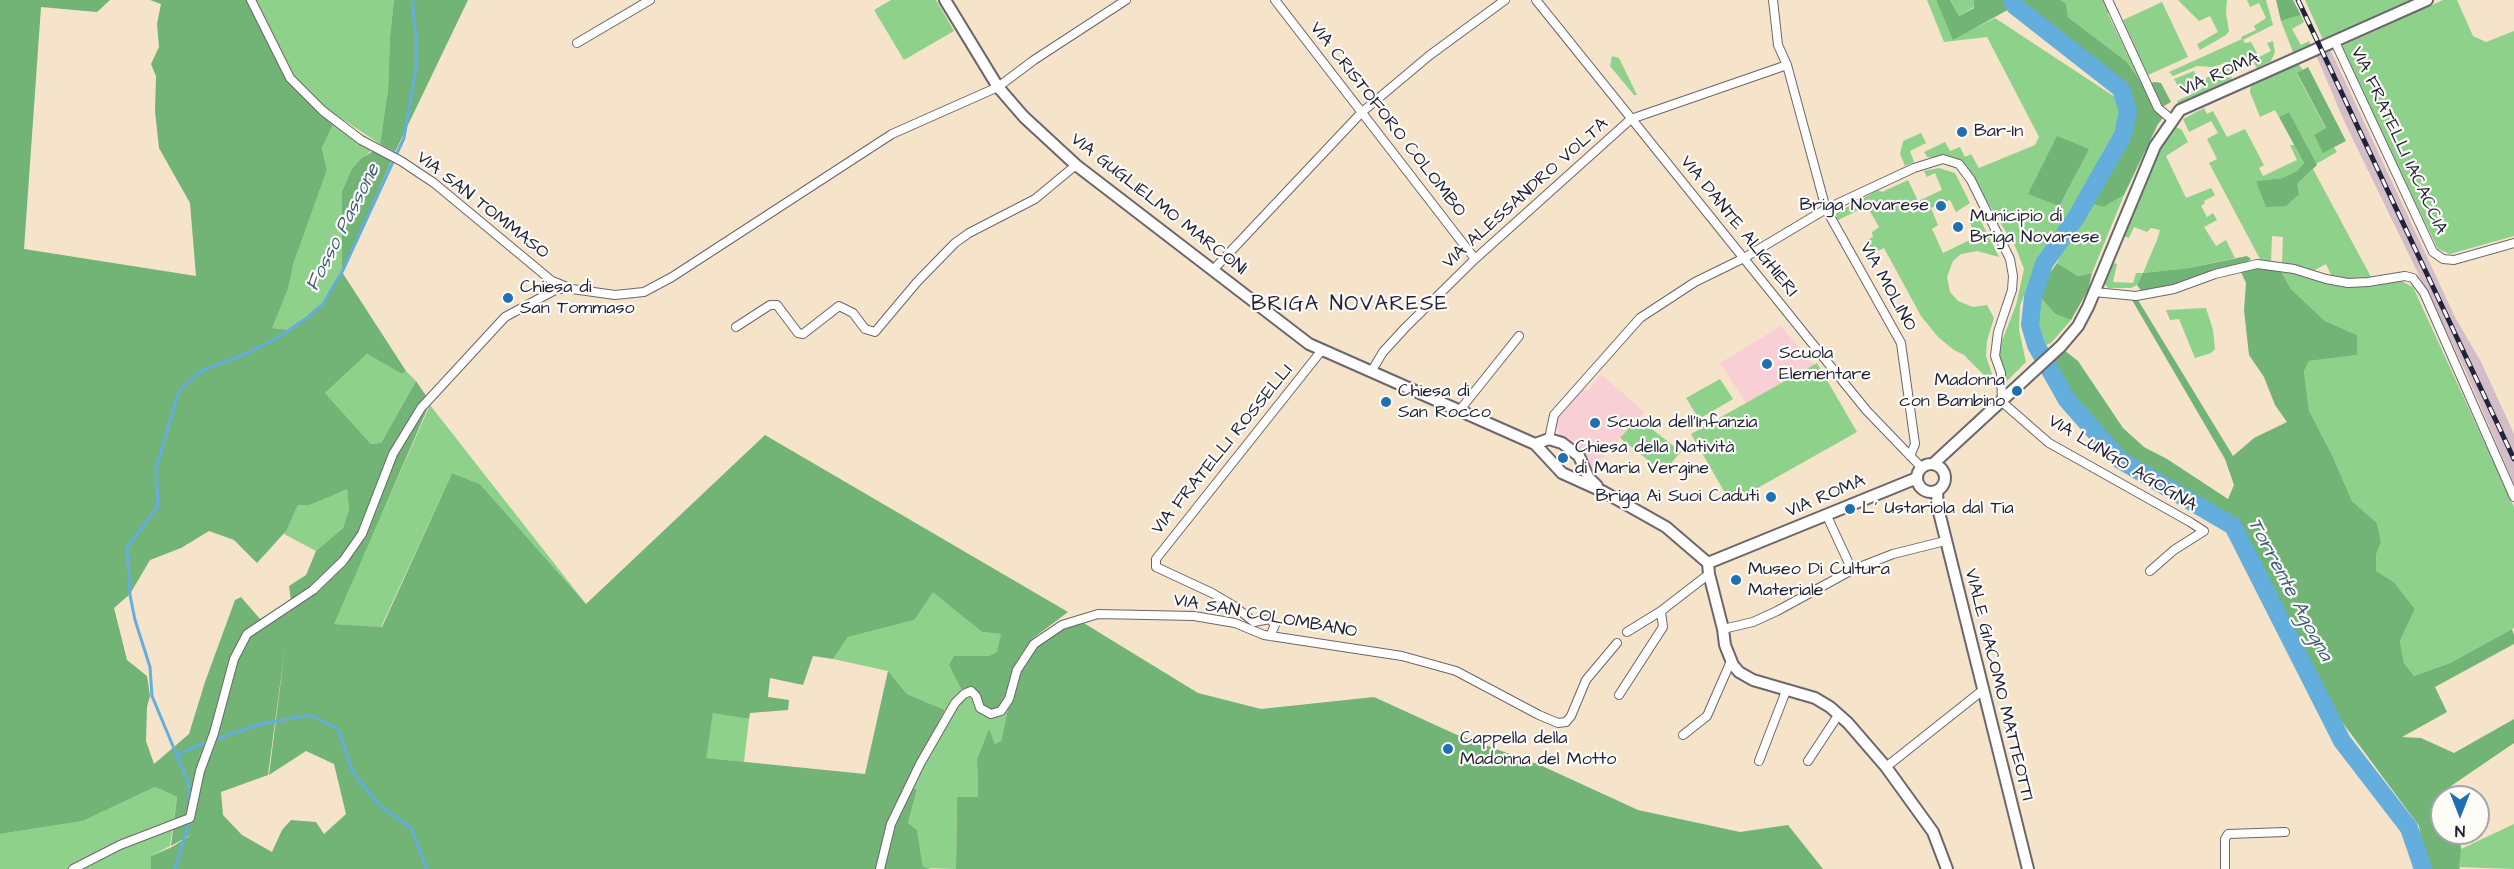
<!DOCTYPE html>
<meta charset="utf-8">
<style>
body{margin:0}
#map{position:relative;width:2514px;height:869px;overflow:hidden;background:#f5e3ca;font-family:"Architects Daughter",sans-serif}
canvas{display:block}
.north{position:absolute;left:2430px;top:785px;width:60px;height:60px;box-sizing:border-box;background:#fdfcf7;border:2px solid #a5a5ac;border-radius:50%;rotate:180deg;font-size:16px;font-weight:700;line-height:24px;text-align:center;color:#22223b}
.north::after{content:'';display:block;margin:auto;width:21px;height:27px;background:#1f6fb2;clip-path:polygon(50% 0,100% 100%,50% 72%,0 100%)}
</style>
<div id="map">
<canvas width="2514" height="869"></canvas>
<div class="north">N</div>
</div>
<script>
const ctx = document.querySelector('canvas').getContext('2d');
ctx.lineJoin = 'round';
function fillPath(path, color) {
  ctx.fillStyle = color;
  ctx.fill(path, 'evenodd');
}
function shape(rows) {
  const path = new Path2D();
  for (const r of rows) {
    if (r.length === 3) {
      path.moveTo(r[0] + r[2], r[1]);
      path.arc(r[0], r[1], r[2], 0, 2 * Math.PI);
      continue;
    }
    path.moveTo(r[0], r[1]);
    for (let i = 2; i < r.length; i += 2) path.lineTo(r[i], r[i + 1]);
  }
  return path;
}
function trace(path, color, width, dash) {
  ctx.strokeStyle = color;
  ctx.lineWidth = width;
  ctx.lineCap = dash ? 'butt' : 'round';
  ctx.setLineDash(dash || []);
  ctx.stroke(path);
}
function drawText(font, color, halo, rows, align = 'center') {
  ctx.font = font + ' "Architects Daughter",sans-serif';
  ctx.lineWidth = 4.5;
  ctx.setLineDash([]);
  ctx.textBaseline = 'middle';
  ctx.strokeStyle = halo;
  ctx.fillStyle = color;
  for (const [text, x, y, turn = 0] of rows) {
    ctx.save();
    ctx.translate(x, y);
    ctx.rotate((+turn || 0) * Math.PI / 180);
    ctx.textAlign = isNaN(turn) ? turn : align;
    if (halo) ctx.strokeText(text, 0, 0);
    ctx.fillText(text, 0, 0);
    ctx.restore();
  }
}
fillPath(shape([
 [1781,326,1814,365,1746,403,1720,363],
 [1601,374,1644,412,1590,472,1583,454,1559,434,1556,425,1557,420,1582,389,1588,391]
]), '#f7cfd5');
fillPath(shape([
 [2330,49,2455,317,2481,362,2514,434,2514,484,2465,370,2345,123,2316,55]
]), '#d2bdc8');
fillPath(shape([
 [253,0,394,0,390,36,388,90,380,144,327,109,293,76],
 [891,0,936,0,954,31,904,60,874,10],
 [1927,0,1936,0,1953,39,1995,18,2118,99,2123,121,2109,152,2075,213,2050,243,2029,282,2020,306,2019,330,2026,362,2007,381,1999,360,1998,351,2016,305,2024,269,2016,248,1965,166,1944,157,1927,157,1924,152,1945,142,1950,151,1960,147,1965,157,1971,154,1979,168,2035,145,2039,137,1987,37,1944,42],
 [1950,0,1974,0,1974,7,1959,16],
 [2060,0,2105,0,2110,11,2108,14,2129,57,2132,56,2141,82,2127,62,2068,17,2066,5],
 [2178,0,2227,0,2226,13,2229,31,2226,35,2200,50,2197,44,2218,32,2210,16,2199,21],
 [2247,0,2266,0,2273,25,2243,40,2245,43,2251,42,2259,57,2271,51,2267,43,2273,41,2275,52,2271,61,2257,68,2253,61,2241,68,2239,63,2228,62,2213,67,2197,66,2173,76,2169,72,2242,39,2241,37,2256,30,2254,26,2266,18,2259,3,2250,7],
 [2305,0,2413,0,2412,4,2325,44],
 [2443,0,2457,0,2473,36,2486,42,2514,31,2514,236,2450,254,2438,249,2340,47],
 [2162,2,2188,57,2148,75,2123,20],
 [2301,15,2304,22,2292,29,2301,45,2309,41,2311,45,2293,52,2281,21],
 [1612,56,1619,58,1637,95,1634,95,1610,66],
 [2298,63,2303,70,2297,74,2326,129,2314,135,2323,152,2334,147,2337,152,2316,164,2289,112,2279,117,2275,110,2260,117,2250,92,2251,84],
 [2227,68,2233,71,2231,80,2179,105,2177,101,2202,89,2206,78],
 [2194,71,2200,86,2184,93,2181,85,2178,86,2174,79],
 [2204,108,2207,114,2213,111,2227,137,2245,129,2264,165,2259,168,2263,176,2297,160,2290,145,2294,145,2304,163,2297,171,2282,178,2256,181,2297,184,2313,169,2371,277,2367,280,2333,279,2326,264,2311,272,2282,263,2283,237,2272,236,2271,262,2261,261,2209,163,2217,159,2207,139,2218,133,2211,121,2189,132,2183,119],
 [336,118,378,144,352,169,343,232,342,270,323,304,292,330,271,328,288,289,294,262,327,170,322,148],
 [2174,126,2182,130,2188,142,2166,156,2186,198,2211,188,2215,195,2204,201,2205,203,2201,206,2207,217,2213,213,2217,220,2204,227,2216,246,2226,240,2235,258,2189,268,2143,273,2137,285,2131,288,2108,288,2105,284,2110,262,2117,264,2113,282,2133,283,2136,273,2143,273,2157,240,2160,230,2151,228,2147,232,2134,227,2129,238,2120,235,2159,144],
 [1921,133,1926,143,1910,151,1914,162,1905,166,1900,154,1903,141],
 [1939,168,1955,173,1970,203,1956,212,1950,200,1931,208,1938,225,1932,229,1943,253,1976,237,1969,220,1978,215,1999,257,1977,251,1961,254,1953,261,1947,277,1950,292,1958,301,1973,307,1987,305,1994,318,1987,341,1986,356,1992,374,1987,378,1964,355,1954,350,1938,337,1921,316,1884,248,1873,253,1866,240,1873,237,1872,232,1879,227,1867,206,1838,220,1835,214,1878,190,1882,192,1908,180,1918,201,1942,190,1935,173,1927,177,1924,171],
 [2124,195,2092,273,2078,276,2057,263,2071,230,2089,200,2096,205,2104,207],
 [2279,268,2337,285,2364,286,2399,280,2413,287,2514,507,2514,628,2450,663,2414,676,2404,663,2400,641,2415,609,2394,582,2376,571,2376,555,2381,542,2377,523,2352,501,2333,457,2309,412,2304,371,2309,361,2357,355,2357,335,2325,321,2291,289],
 [2041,286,2042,299,2055,314,2071,320,2051,343,2046,345,2039,329,2037,302],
 [2206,308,2213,330,2215,349,2211,353,2195,358,2179,319,2170,320,2166,310],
 [367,354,402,374,406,371,416,381,381,443,371,444,325,393],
 [1817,363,1857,432,1731,503,1691,434],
 [1720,379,1733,399,1699,419,1686,398],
 [430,405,586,604,480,484,452,473,381,627,333,624],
 [1638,418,1681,452,1663,472,1620,438],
 [347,488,349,509,343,528,316,551,284,534,298,505,310,505],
 [933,591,982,632,1001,634,998,652,989,656,954,656,963,692,945,710,907,694,888,671,833,659,848,637,913,620],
 [970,693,1010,700,1001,741,995,744,989,730,977,759,978,797,957,798,956,869,923,868,917,830,908,823,917,790,912,787,922,766,956,705],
 [713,712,749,719,744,762,705,758],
 [155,787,177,797,170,846,151,856,151,869,0,869,0,834,83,821],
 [2514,824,2514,869,2458,867,2461,849]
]), '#8ed18a');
fillPath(shape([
 [0,0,110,0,97,12,41,7,24,249,196,276,190,203,159,148,155,111,156,76,151,64,159,47,157,24,161,4,150,0,249,0,292,77,336,118,322,148,327,170,294,262,288,289,272,328,292,330,323,304,342,271,342,192,352,169,361,159,379,147,394,155,342,272,406,371,402,374,367,354,325,393,371,444,381,443,416,381,429,400,392,453,360,533,342,560,311,587,291,600,288,613,344,563,363,535,394,455,429,405,334,624,382,627,452,473,480,484,586,604,765,435,1068,612,1032,639,1016,669,1000,709,991,712,982,706,978,696,971,690,963,692,949,665,954,656,989,656,997,652,1001,634,982,632,933,592,914,620,848,637,833,659,813,656,803,685,770,678,768,697,789,700,788,710,750,713,749,719,713,713,706,758,865,774,888,671,907,694,945,710,906,783,917,790,908,823,917,830,923,867,931,869,151,869,151,856,172,847,194,833,171,846,177,797,155,787,83,821,0,834],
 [347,489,349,509,343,528,316,551,306,575,289,586,291,601,260,619,241,597,235,600,205,682,189,734,154,764,146,741,147,707,150,696,147,676,127,660,114,608,130,594,150,560,181,548,209,531,234,540,257,563,286,531,298,505,310,505],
 [286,640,269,775,306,751,334,764,346,814,324,834,316,822,291,820,282,830,272,852,242,835,223,815,221,792,268,775],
 [394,0,468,0,395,152,380,144,388,90,390,36],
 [1936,0,1950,0,1959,16,1974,8,1974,0,2010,0,2013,7,1953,40],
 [2014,0,2060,0,2066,4,2068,17,2127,62,2141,82,2156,111,2163,118,2158,124,2124,195,2104,207,2096,205,2089,200,2125,135,2129,111,2122,88,2017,5],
 [2276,0,2293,0,2301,15,2281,21],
 [2308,67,2346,141,2323,153,2314,135,2326,128,2297,73],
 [2156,82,2161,83,2171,102,2162,107,2159,106,2148,83],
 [2289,112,2317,165,2297,184,2299,194,2286,206,2266,207,2256,181,2282,178,2297,171,2304,163,2279,117],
 [2057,136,2089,149,2059,206,2028,194],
 [2247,256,2251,259,2242,266,2174,288,2143,293,2137,285,2143,273,2189,268],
 [2057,263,2078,276,2092,273,2088,290,2071,320,2055,314,2042,299,2041,286],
 [2257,266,2279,268,2291,289,2325,321,2357,335,2357,355,2309,361,2304,371,2309,411,2333,457,2352,501,2377,523,2381,542,2376,555,2376,571,2394,582,2415,609,2400,641,2404,663,2414,676,2450,663,2512,629,2514,635,2514,644,2435,687,2447,712,2402,737,2421,738,2454,753,2514,719,2514,743,2451,786,2453,797,2442,797,2442,833,2459,833,2461,849,2459,867,2460,869,2427,869,2419,826,2320,692,2235,525,2125,455,2047,366,2064,350,2078,361,2123,428,2144,447,2167,459,2228,499,2234,485,2225,459,2132,300,2138,300,2233,456,2254,438,2287,422,2275,405,2264,377,2249,355,2244,310,2246,283,2241,272],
 [1082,622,1198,693,1261,709,1374,697,1455,734,1540,765,1638,810,1740,832,1788,825,1823,869,956,869,957,797,978,797,977,759,989,729,995,744,1001,741,1010,700,1020,671,1036,645,1063,629]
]), '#72b376');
trace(shape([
 [214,740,261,724,310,715,338,729,352,771,379,805,411,828,427,869],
 [176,757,185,751,208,742],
 [190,807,188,782,152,696,150,667,135,620,130,595,127,548,158,506,156,469,179,391,201,371,248,353,279,337,308,317,323,304,343,270,404,138,416,68,416,35,412,0],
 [175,869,190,819]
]), '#63aedc', 3);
trace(shape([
 [2012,0,2015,6,2121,89,2128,111,2123,135,2077,216,2044,264,2033,297,2030,325,2036,345,2067,400,2120,460,2233,526,2342,741,2409,828,2423,869]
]), '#63aedc', 18);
const street = shape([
 [251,0,290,78,323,111,361,140,401,161,434,183,552,281,572,289,615,295,644,292,672,277,892,134,998,87,1034,60,1126,0],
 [1275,0,1475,259],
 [1536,0,1828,363,1867,411,1921,467],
 [1773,0,1778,45,1787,65,1826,209,1901,343,1915,444,1910,456],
 [2108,0,2158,108,2171,119],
 [2335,42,2433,252,2443,259,2454,260,2514,243],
 [577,43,650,0],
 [1213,270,1362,112,1430,55,1505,0],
 [2094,292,2136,296,2174,289,2215,274,2257,264,2294,269,2326,279,2348,283,2368,282,2405,276,2413,278,2424,293,2514,497],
 [736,327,770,305,777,305,798,333,803,334,839,306,853,313,865,329,875,332,917,282,955,243,969,233,1035,199,1076,165],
 [1371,372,1383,352,1405,328,1475,259,1631,119,1787,65],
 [1459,411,1519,336],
 [1549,439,1554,415,1640,318,1695,282,1744,258,1826,209,1914,168,1943,159,1959,164,1971,180,2010,259,2013,276,2012,290,1998,332,1995,356,2001,373,2002,402,2049,443,2190,522,2204,531,2174,550,2150,571],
 [1826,514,1852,570],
 [1723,629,1753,622,1777,611,1852,570,1893,554,1945,541],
 [1627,632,1661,611,1709,574],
 [1270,636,1275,625,1270,619,1254,622,1234,606,1212,593,1156,567,1156,559,1322,350],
 [1619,695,1663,627,1661,611],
 [1683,735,1707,716,1731,661],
 [1759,761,1786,691],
 [1808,761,1839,714],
 [1886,767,1983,690],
 [73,869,120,845,190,818,200,771,214,733,234,659,247,634,313,590,343,561,362,534,393,454,421,408,505,317,557,289,567,289],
 [880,869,891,824,920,764,955,703,964,694,971,691,976,696,980,708,991,714,1001,711,1009,699,1017,670,1034,644,1062,625,1098,614,1194,616,1235,623,1264,635,1402,656,1456,671,1539,715,1558,723,1566,722,1571,716,1586,680,1617,643],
 [2225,869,2225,839,2228,834,2285,832]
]);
const secondary = shape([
 [945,0,998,87,1024,117,1076,165,1309,344,1535,444,1562,473,1604,492,1666,527,1708,563],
 [1535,444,1549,439,1562,443,1579,456,1588,477,1597,486],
 [1931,478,14],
 [1933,464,2061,346,2078,326,2088,307,2155,146,2180,110,2427,0],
 [1937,492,1938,508,2028,869],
 [1708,563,1709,574,1723,629,1725,645,1733,665,1739,672,1753,680,1815,698,1830,707,1848,723,1886,767,1933,832,1947,869],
 [1708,563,1917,478]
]);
trace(street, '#6c666d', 10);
trace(secondary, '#6c666d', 14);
trace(street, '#fff', 8);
trace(secondary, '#fff', 10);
const rail = shape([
 [2298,0,2514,459]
]);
trace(rail, '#22223b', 5);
trace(rail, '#fdfcf7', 3, [9]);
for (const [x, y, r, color] of [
 [1962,132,6,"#1f6fb2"],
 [1941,206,6,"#1f6fb2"],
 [1958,227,6,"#1f6fb2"],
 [508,298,6,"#1f6fb2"],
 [1767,364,6,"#1f6fb2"],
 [2017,391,6,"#1f6fb2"],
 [1386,402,6,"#1f6fb2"],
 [1595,423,6,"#1f6fb2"],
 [1563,458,6,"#1f6fb2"],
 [1771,497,6,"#1f6fb2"],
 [1850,509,6,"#1f6fb2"],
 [1736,580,6,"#1f6fb2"],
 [1448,749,6,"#1f6fb2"]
]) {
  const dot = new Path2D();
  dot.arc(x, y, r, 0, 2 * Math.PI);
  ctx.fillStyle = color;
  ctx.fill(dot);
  trace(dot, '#fdfcf7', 2);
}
drawText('18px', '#22223b', '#fdfcf7', [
 ["VIA ROMA",2220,75,-24],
 ["VIA CRISTOFORO COLOMBO",1387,120,52],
 ["VIA FRATELLI IACACCIA",2398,141,65],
 ["VIA ALESSANDRO VOLTA",1526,194,-42],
 ["VIA GUGLIELMO MARCONI",1158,205,38],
 ["VIA SAN TOMMASO",482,206,38],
 ["VIA DANTE ALIGHIERI",1738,227,51],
 ["VIA MOLINO",1887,287,61],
 ["VIA FRATELLI ROSSELLI",1223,450,-51],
 ["VIA LUNGO AGOGNA",2122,464,31],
 ["VIA ROMA",1826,497,-23],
 ["VIA SAN COLOMBANO",1265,617,10],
 ["VIALE GIACOMO MATTEOTTI",1998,685,76]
]);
drawText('18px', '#22223b', '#fdfcf7', [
 ["Bar-In",1974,132],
 ["Briga Novarese",1929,206,"right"],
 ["Municipio di",1970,217],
 ["Briga Novarese",1970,238],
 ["Chiesa di",520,288],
 ["San Tommaso",520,309],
 ["Scuola",1779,354],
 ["Elementare",1779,375],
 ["Madonna",2005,381,"right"],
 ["con Bambino",2005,402,"right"],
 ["Chiesa di",1398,392],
 ["San Rocco",1398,413],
 ["Scuola dell'Infanzia",1607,423],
 ["Chiesa della Natività",1575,448],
 ["di Maria Vergine",1575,469],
 ["Briga Ai Suoi Caduti",1759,497,"right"],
 ["L' Ustariola dal Tia",1862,509],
 ["Museo Di Cultura",1748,570],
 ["Materiale",1748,591],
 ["Cappella della",1460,739],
 ["Madonna del Motto",1460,760]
], 'left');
drawText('italic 20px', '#3c5a7b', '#fdfcf7', [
 ["Fosso Passone",344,228,-63],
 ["Torrente Agogna",2289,590,62]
]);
ctx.letterSpacing = '1.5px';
drawText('21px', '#22223b', '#fdfcf7', [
 ["BRIGA NOVARESE",1350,306]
]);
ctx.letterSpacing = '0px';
</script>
